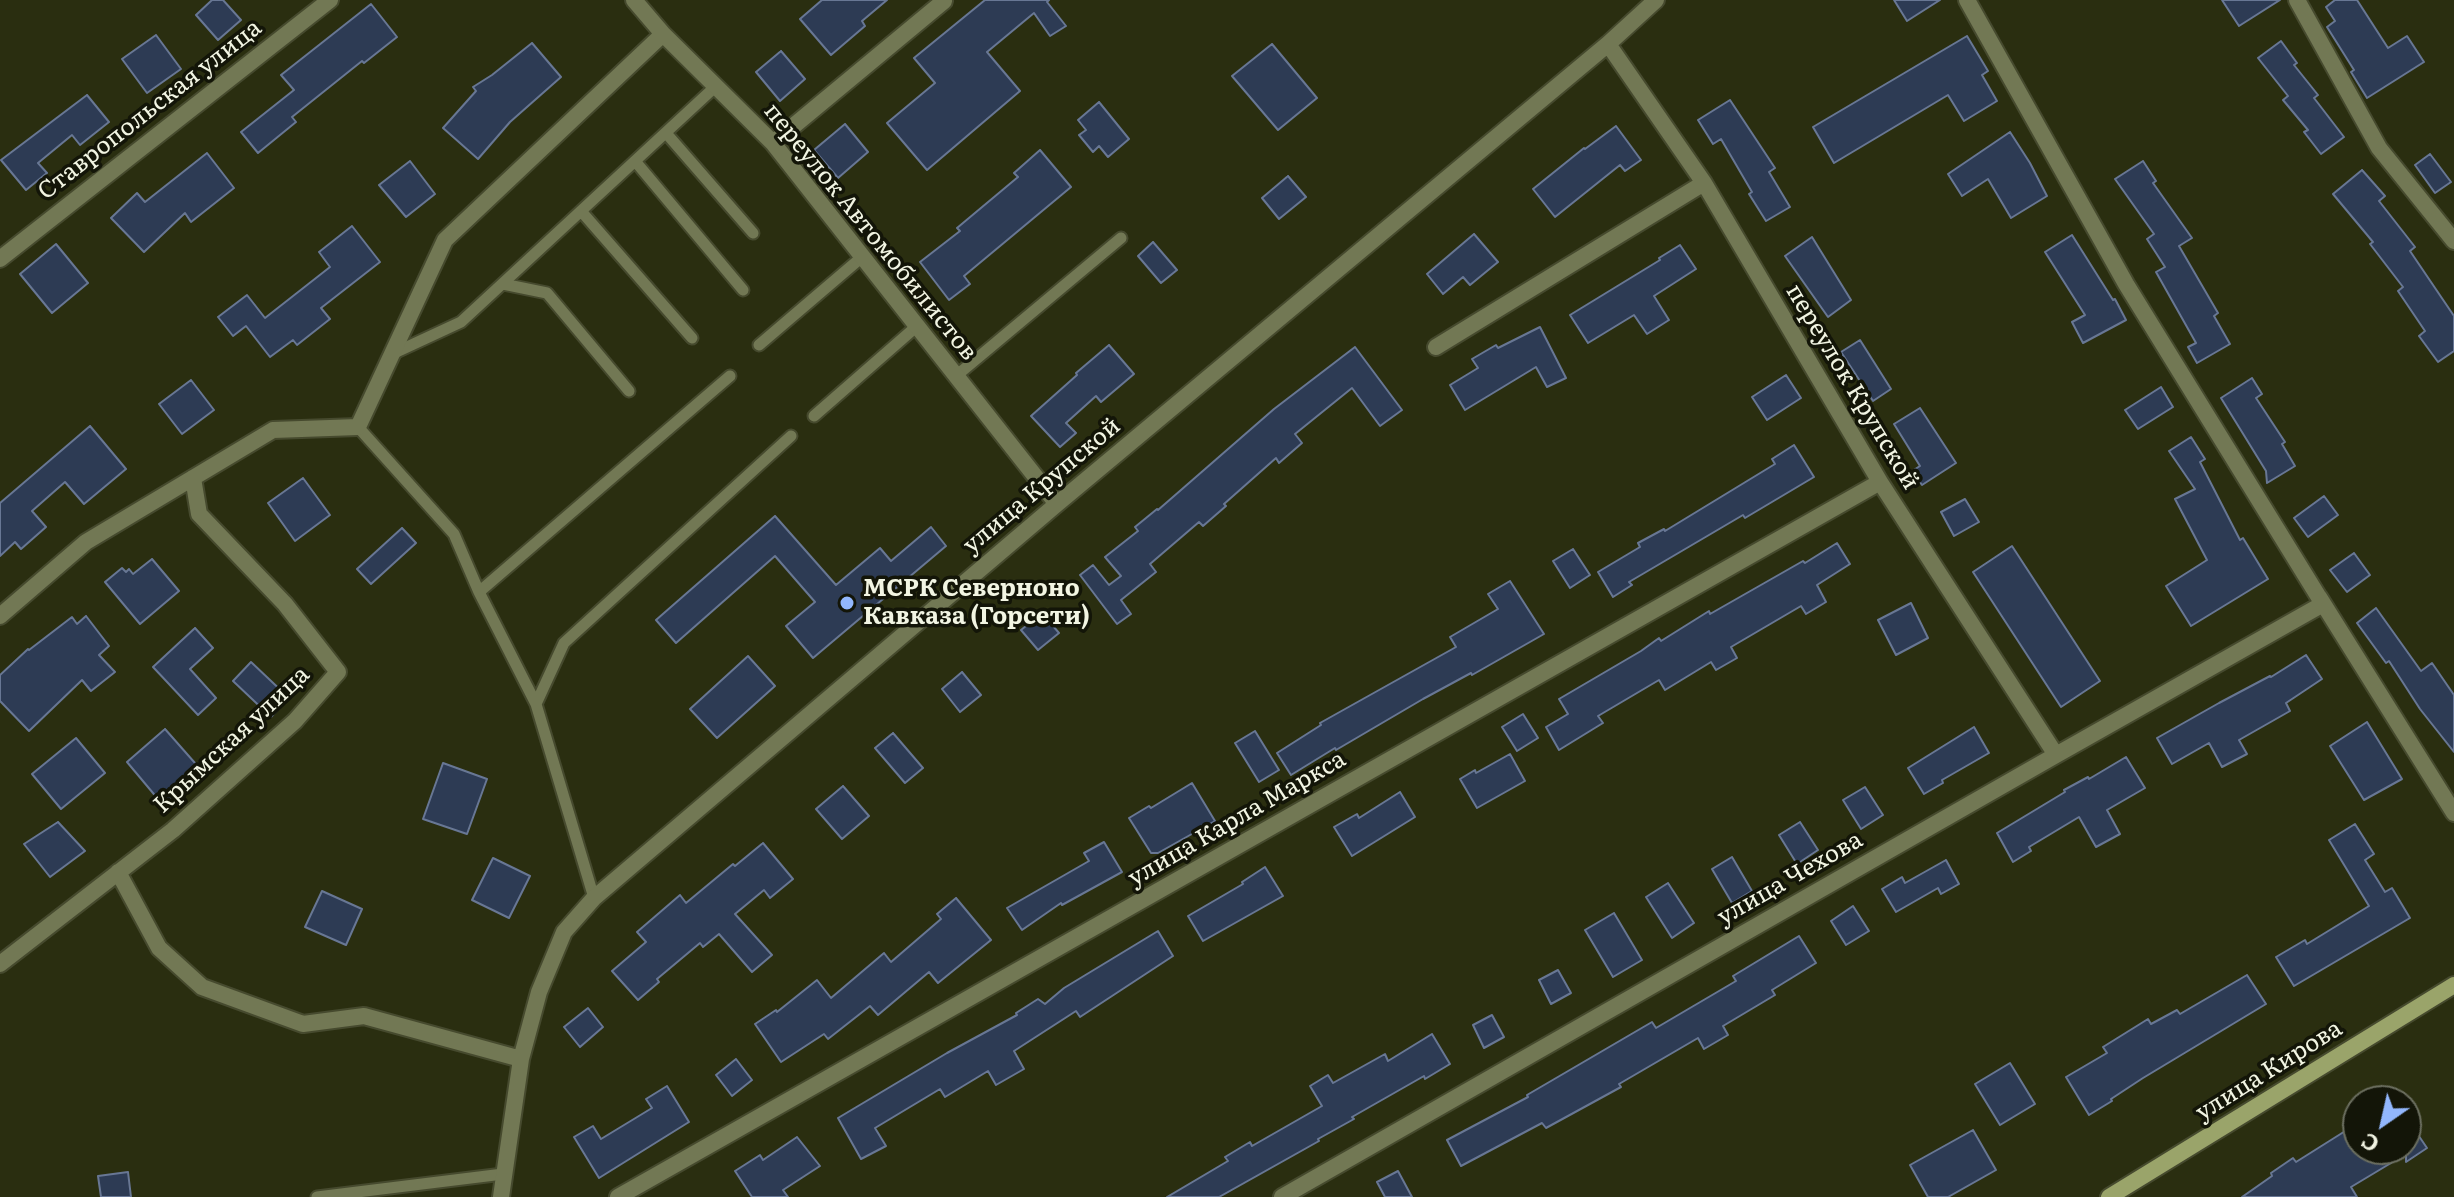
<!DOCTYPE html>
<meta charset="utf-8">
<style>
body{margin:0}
#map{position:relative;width:2454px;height:1197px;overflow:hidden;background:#2a2e10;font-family:Literata,serif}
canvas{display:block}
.north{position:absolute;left:2342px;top:1085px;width:80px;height:80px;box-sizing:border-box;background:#131508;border:2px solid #6c6f60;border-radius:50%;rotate:214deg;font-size:22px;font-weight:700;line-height:32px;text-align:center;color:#f2f5e3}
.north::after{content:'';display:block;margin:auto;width:28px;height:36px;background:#92b7fd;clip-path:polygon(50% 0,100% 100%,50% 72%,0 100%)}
</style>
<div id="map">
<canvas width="2454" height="1197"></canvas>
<div class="north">С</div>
</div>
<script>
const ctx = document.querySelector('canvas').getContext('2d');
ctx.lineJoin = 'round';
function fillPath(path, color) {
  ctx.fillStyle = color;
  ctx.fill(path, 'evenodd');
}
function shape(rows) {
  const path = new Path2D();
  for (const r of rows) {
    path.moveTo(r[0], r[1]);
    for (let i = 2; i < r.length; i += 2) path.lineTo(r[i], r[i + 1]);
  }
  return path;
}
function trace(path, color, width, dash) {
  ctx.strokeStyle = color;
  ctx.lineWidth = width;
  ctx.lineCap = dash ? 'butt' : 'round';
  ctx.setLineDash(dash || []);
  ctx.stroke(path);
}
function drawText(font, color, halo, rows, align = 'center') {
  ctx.font = font + ' Literata,serif';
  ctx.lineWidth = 7;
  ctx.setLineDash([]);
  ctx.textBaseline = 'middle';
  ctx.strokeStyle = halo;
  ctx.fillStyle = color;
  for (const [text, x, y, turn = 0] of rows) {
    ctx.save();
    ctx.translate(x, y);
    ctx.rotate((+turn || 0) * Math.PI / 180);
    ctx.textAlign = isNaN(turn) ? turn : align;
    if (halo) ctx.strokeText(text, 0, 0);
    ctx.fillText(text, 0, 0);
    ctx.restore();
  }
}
const building = shape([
 [212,0,223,0,241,20,218,40,196,15,212,0],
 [822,0,887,0,862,21,865,26,831,55,800,19,822,0],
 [985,0,1049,0,1047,2,1066,26,1050,36,1034,13,987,52,1020,91,927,170,887,123,935,83,914,58,985,0],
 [1894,0,1940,0,1907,21,1894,0],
 [2222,0,2280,0,2239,26,2222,0],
 [2335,0,2357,0,2388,48,2407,36,2424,62,2367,98,2351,72,2354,70,2327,27,2335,21,2326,7,2335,0],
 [371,4,397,37,364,63,362,61,292,117,296,122,258,153,241,132,294,90,281,75,371,4],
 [156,35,181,69,147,93,122,59,156,35],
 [1967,36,1988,71,1982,75,1997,101,1964,121,1948,95,1834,163,1813,127,1967,36],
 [2281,41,2297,63,2294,65,2318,95,2314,98,2344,137,2321,154,2304,132,2308,130,2283,100,2288,96,2258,58,2281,41],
 [532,43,561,77,510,122,478,159,443,128,476,91,473,87,492,75,532,43],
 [1272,44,1317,98,1278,130,1232,76,1272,44],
 [781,51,805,79,780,101,756,72,781,51],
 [87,95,109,122,80,145,72,135,38,163,47,173,26,190,1,160,87,95],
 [1730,100,1775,168,1769,172,1790,207,1766,221,1749,194,1752,192,1721,139,1713,144,1698,120,1730,100],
 [1099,102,1129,139,1108,157,1099,146,1093,152,1079,135,1086,130,1078,120,1099,102],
 [845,124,868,152,838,178,814,150,845,124],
 [1616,126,1641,160,1625,171,1620,165,1555,217,1533,189,1584,148,1585,149,1616,126],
 [2010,132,2030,163,2047,196,2011,218,1988,179,1962,196,1948,174,2010,132],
 [1040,150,1071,187,964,276,970,284,949,300,920,262,960,231,957,228,1018,177,1014,173,1040,150],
 [207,153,234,188,191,222,185,213,144,252,111,218,137,193,145,202,207,153],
 [2430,154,2451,182,2435,193,2415,165,2430,154],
 [410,161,435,194,406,217,379,185,410,161],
 [2143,161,2156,181,2153,183,2192,238,2179,246,2218,313,2214,316,2230,344,2197,363,2188,347,2196,343,2156,272,2165,267,2147,239,2154,234,2115,179,2143,161],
 [2362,170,2385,196,2379,201,2415,247,2410,251,2454,316,2454,351,2438,362,2419,336,2425,331,2398,291,2403,287,2370,244,2373,242,2333,194,2362,170],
 [1288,176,1306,197,1279,219,1262,198,1288,176],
 [352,226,380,262,321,308,330,319,297,345,293,340,270,357,246,326,233,336,218,317,247,295,265,318,330,267,319,252,352,226],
 [1474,234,1498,262,1470,285,1463,277,1443,294,1427,274,1474,234],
 [2072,235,2113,300,2115,299,2126,320,2083,343,2072,322,2085,315,2045,252,2072,235],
 [1812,237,1851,300,1828,317,1785,256,1812,237],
 [1153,242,1177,270,1161,283,1138,256,1153,242],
 [56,244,88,283,52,313,20,274,56,244],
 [1680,245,1696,269,1654,296,1669,320,1647,334,1634,315,1588,343,1570,315,1660,260,1659,258,1680,245],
 [1540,327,1566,378,1547,387,1536,367,1465,410,1450,385,1478,368,1472,359,1496,345,1498,348,1540,327],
 [1860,340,1891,389,1873,401,1841,352,1860,340],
 [1109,345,1134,374,1101,402,1096,396,1066,423,1076,433,1060,447,1031,416,1077,375,1076,373,1109,345],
 [1355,347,1402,410,1380,426,1352,388,1295,434,1302,443,1279,463,1276,458,1224,504,1226,506,1203,526,1199,522,1150,564,1156,572,1121,600,1131,614,1117,624,1080,575,1093,565,1109,585,1121,576,1105,557,1138,531,1135,527,1157,509,1158,510,1274,409,1355,347],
 [1786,375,1801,398,1767,420,1752,397,1786,375],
 [2252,378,2262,394,2256,398,2285,442,2282,444,2295,466,2267,483,2266,471,2221,398,2252,378],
 [191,380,214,410,182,434,159,404,191,380],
 [2161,387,2173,407,2138,429,2125,410,2161,387],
 [1920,408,1956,463,1922,485,1912,471,1920,466,1894,424,1920,408],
 [90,426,126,469,84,504,65,482,32,511,46,527,21,549,15,542,0,556,0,503,90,426],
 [2191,437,2205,459,2200,462,2240,540,2243,538,2268,579,2191,626,2166,586,2207,560,2175,499,2195,489,2169,451,2191,437],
 [1794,445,1814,477,1745,518,1743,515,1629,582,1632,585,1613,597,1598,572,1640,547,1638,543,1664,529,1665,531,1775,464,1772,459,1794,445],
 [303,478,330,515,295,541,268,503,303,478],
 [2324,496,2338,515,2308,537,2294,518,2324,496],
 [1965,499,1979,522,1954,536,1941,512,1965,499],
 [775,516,836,585,880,548,891,561,931,527,946,546,813,658,786,626,815,602,775,556,676,643,656,620,775,516],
 [402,528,416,543,371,584,357,569,402,528],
 [1837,543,1850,564,1817,585,1826,602,1806,614,1801,606,1731,647,1737,658,1716,670,1711,662,1665,690,1659,680,1598,716,1603,723,1559,750,1546,727,1568,714,1559,699,1641,651,1659,638,1661,641,1709,611,1710,614,1803,561,1805,563,1837,543],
 [2012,546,2100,681,2061,707,1973,572,2012,546],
 [1573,549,1590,575,1570,588,1553,561,1573,549],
 [2354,553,2370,575,2347,592,2330,570,2354,553],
 [152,559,179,591,140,624,105,582,122,568,126,572,129,569,133,574,152,559],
 [1510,581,1544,634,1472,675,1471,673,1423,699,1336,750,1335,748,1291,775,1277,753,1321,725,1320,723,1456,647,1450,637,1498,609,1488,594,1510,581],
 [1911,603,1928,638,1896,655,1878,620,1911,603],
 [2376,608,2421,671,2432,663,2454,695,2454,752,2420,709,2389,661,2386,663,2357,623,2376,608],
 [1042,613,1059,633,1038,650,1021,630,1042,613],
 [86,616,109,646,99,655,115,672,91,691,82,680,29,731,0,701,0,675,28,649,29,650,72,617,77,624,86,616],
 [195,628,213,648,190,669,216,698,198,715,153,667,195,628],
 [2306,655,2322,679,2286,703,2290,711,2239,740,2247,754,2222,767,2209,743,2172,764,2157,738,2219,703,2270,676,2271,677,2306,655],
 [748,656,775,686,717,738,690,709,748,656],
 [251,662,289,698,271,717,233,681,251,662],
 [962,672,981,695,960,712,942,689,962,672],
 [1523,714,1538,738,1517,751,1502,727,1523,714],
 [2367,722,2402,779,2364,800,2330,746,2367,722],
 [1974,727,1989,753,1942,780,1943,783,1924,794,1908,768,1974,727],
 [165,729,202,771,163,805,127,762,165,729],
 [1255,731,1279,770,1259,782,1235,743,1255,731],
 [893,733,923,768,905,783,875,748,893,733],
 [76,738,105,773,61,809,32,774,76,738],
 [1510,754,1525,781,1477,808,1460,779,1475,770,1476,773,1510,754],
 [2126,757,2145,788,2107,810,2120,834,2096,847,2079,817,2029,847,2031,851,2013,862,1997,833,2065,792,2064,790,2088,777,2089,779,2126,757],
 [443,763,487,779,467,834,423,819,443,763],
 [1192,783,1215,821,1158,853,1151,853,1129,818,1149,806,1151,808,1192,783],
 [843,786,869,816,842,839,816,809,843,786],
 [1865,787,1883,815,1861,829,1843,800,1865,787],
 [1400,792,1415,817,1352,856,1334,827,1357,814,1359,818,1400,792],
 [58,822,85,851,50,877,24,844,58,822],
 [1800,822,1818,850,1797,864,1779,835,1800,822],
 [2355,824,2374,854,2365,860,2385,892,2392,888,2410,918,2294,986,2276,957,2305,940,2307,944,2369,906,2329,840,2355,824],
 [1104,842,1122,872,1062,905,1061,903,1022,930,1007,908,1089,861,1084,853,1104,842],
 [763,843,793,879,770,898,764,890,735,914,772,955,752,972,719,934,703,947,700,943,657,979,659,982,638,1000,612,971,646,942,637,932,680,895,686,903,733,864,735,866,763,843],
 [1732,857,1752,891,1732,903,1712,869,1732,857],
 [493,858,530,876,509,918,472,900,493,858],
 [1946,860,1959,884,1941,894,1938,888,1896,912,1882,889,1902,877,1905,883,1946,860],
 [1265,867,1283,896,1203,941,1188,916,1243,884,1242,882,1265,867],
 [1668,883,1694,923,1672,938,1646,897,1668,883],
 [322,891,362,909,346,945,305,927,322,891],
 [956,898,991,940,938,983,929,972,878,1015,870,1006,828,1039,824,1034,781,1062,755,1024,776,1010,777,1012,817,980,831,998,884,953,891,962,941,919,937,914,956,898],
 [1853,906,1869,931,1846,945,1831,921,1853,906],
 [1614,913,1642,960,1613,977,1585,930,1614,913],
 [1158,931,1173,956,1080,1017,1076,1011,1014,1051,1024,1069,996,1085,988,1071,945,1097,940,1089,875,1128,886,1146,861,1159,838,1118,947,1053,1017,1015,1016,1013,1038,999,1045,1004,1064,988,1158,931],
 [1799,936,1816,963,1772,990,1775,995,1723,1026,1728,1035,1704,1049,1698,1038,1619,1084,1621,1087,1546,1128,1542,1123,1461,1166,1447,1140,1528,1097,1527,1095,1652,1022,1656,1028,1736,981,1733,976,1799,936],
 [1558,970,1571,993,1551,1004,1539,980,1558,970],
 [2247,975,2266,1004,2143,1078,2111,1099,2112,1101,2089,1115,2066,1077,2107,1053,2103,1047,2148,1019,2151,1024,2177,1010,2180,1014,2247,975],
 [588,1008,603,1027,580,1047,564,1027,588,1008],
 [1492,1015,1504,1037,1484,1048,1473,1025,1492,1015],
 [1432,1034,1450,1064,1425,1079,1424,1076,1352,1117,1354,1119,1318,1139,1319,1141,1219,1197,1167,1197,1228,1161,1225,1157,1250,1142,1252,1146,1322,1106,1310,1086,1328,1075,1333,1083,1385,1054,1388,1061,1432,1034],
 [736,1059,752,1080,732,1096,716,1075,736,1059],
 [2010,1063,2035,1104,2000,1125,1975,1084,2010,1063],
 [667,1086,689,1122,599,1178,574,1137,593,1126,601,1139,652,1108,646,1099,667,1086],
 [2406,1117,2427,1148,2406,1162,2406,1154,2351,1187,2357,1197,2242,1197,2272,1176,2271,1173,2293,1158,2296,1162,2358,1123,2358,1149,2406,1149,2406,1117],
 [1973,1130,1996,1170,1948,1197,1928,1197,1910,1165,1973,1130],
 [797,1137,820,1166,783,1190,788,1197,752,1197,735,1171,760,1155,763,1160,797,1137],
 [1398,1171,1412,1197,1385,1197,1377,1182,1398,1171],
 [128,1172,131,1197,101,1197,98,1176,128,1172]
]);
fillPath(building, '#2d3b54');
trace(building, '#687794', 2);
const lane = shape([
 [666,133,753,233],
 [635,161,743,290],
 [581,211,692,338],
 [503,284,547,293,629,391],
 [759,345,862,257],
 [392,354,461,322,716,86],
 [956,376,1121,238],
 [814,416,917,326],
 [358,427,454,534,479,592,536,704,594,898],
 [479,592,730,376],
 [536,704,564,643,791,436],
 [317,1197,503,1174]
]);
const street = shape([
 [634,0,663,34,773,143,1057,504],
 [2297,0,2379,148,2454,241],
 [1608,44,1704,183,1880,482,2056,755],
 [773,143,944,1],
 [0,259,330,0],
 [1436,347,1704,183],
 [2319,597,2454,813],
 [0,616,86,542,273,430,358,427,445,240,663,34],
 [118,872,159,948,202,987,303,1024,364,1016,521,1059],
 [0,964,173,830,295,721,338,672,285,604,199,514,193,478],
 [501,1197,521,1059,539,992,564,932,594,898,1057,504,1608,44,1656,0],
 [618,1197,1880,482],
 [1282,1197,2056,755,2323,604,2126,284,1967,0]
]);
const secondary = shape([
 [2109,1197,2454,985]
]);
trace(lane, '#464a2e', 15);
trace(street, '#464a2e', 20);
trace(secondary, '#464a2e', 20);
trace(lane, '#727854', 11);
trace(street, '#727854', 16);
trace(secondary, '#9aa46a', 16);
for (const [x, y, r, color] of [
 [847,603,8,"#92b7fd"]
]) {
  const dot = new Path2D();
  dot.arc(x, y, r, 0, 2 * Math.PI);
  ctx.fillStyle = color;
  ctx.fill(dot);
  trace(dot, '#131508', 3);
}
drawText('24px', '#f2f5e3', '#131508', [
 ["Ставропольская улица",150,110,-38],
 ["переулок Автомобилистов",870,232,51],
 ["переулок Крупской",1852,387,59],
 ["улица Крупской",1042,486,-40],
 ["Крымская улица",232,740,-43],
 ["улица Карла Маркса",1237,819,-30],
 ["улица Чехова",1790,879,-30],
 ["улица Кирова",2269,1071,-32]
]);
drawText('bold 24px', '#f2f5e3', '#131508', [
 ["МСРК Северноно",863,589],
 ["Кавказа (Горсети)",863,617]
], 'left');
</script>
